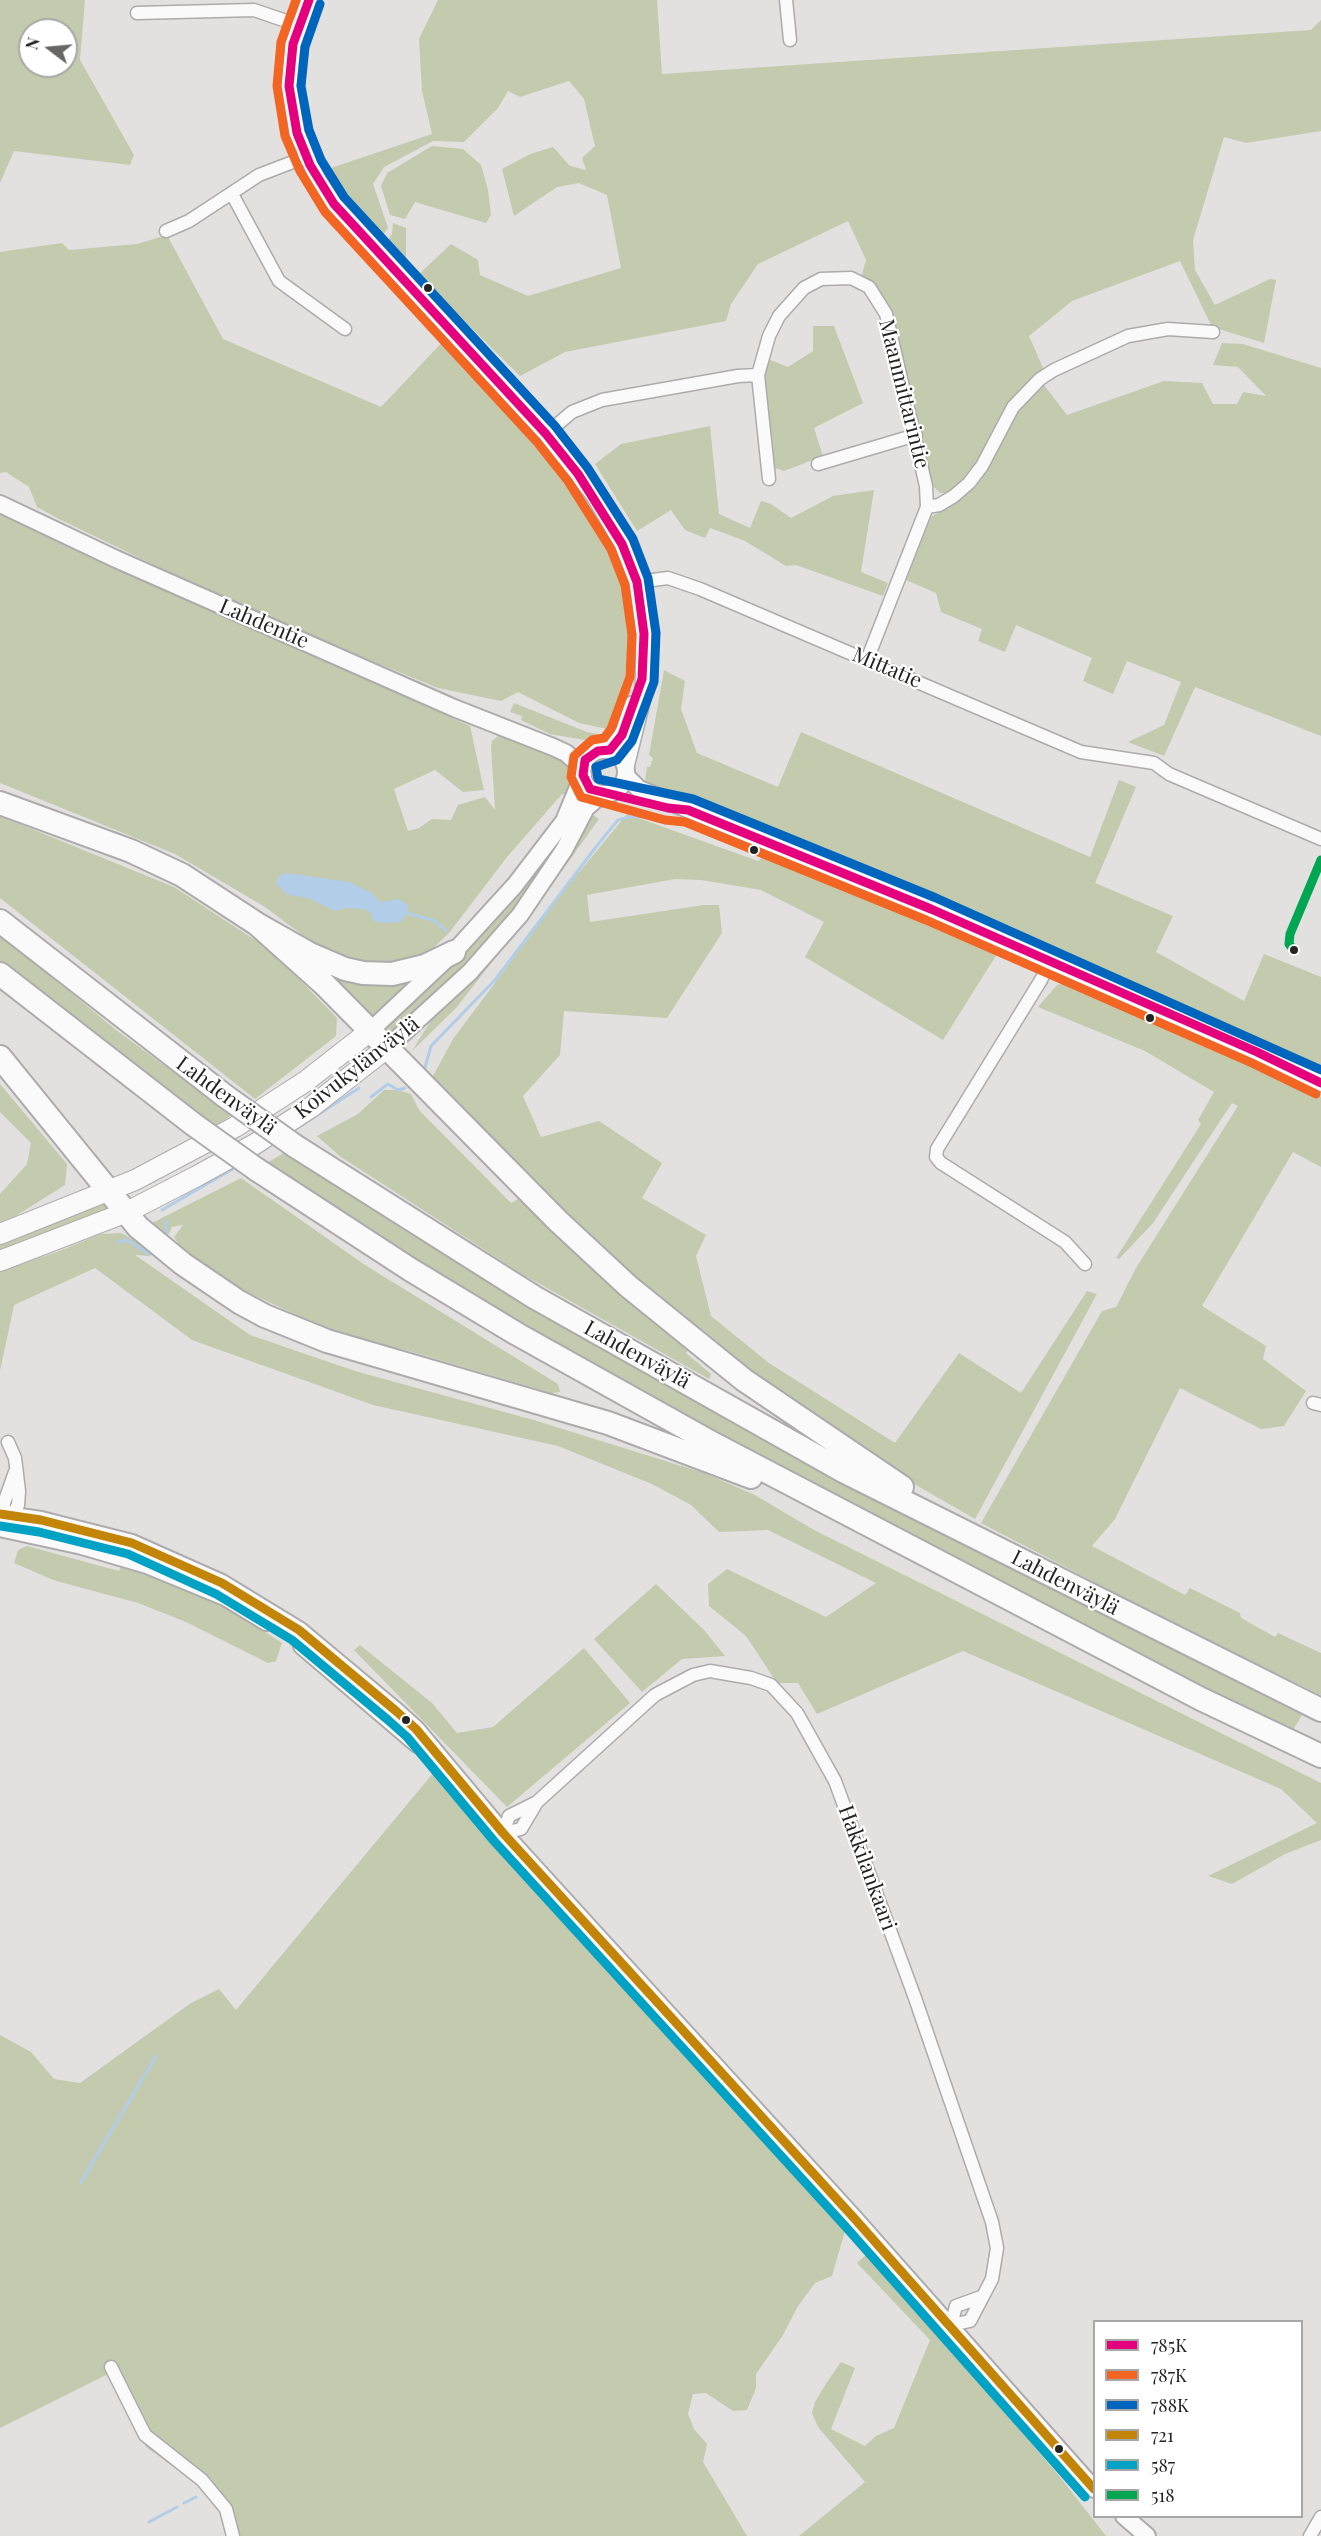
<!DOCTYPE html>
<meta charset="utf-8">
<style>
body{margin:0}
#map{position:relative;width:1321px;height:2536px;overflow:hidden;background:#e3e1e0;font-family:"Playfair Display",serif}
canvas{display:block}
.legend{position:absolute;left:1093px;top:2320px;width:210px;height:198px;box-sizing:border-box;background:#fff;border:2px solid #a7a7a7;margin:0;padding:8px 10px;list-style:none;font-size:18px;color:#242322}
.legend li{display:flex;align-items:center;gap:12px;height:30px}
.legend b{width:30px;border:2px solid #a7a7a7}
.north{position:absolute;left:18px;top:18px;width:60px;height:60px;box-sizing:border-box;background:#fff;border:2px solid #a7a7a7;border-radius:50%;rotate:286deg;font-size:16px;font-weight:700;line-height:24px;text-align:center;color:#242322}
.north::after{content:'';display:block;margin:auto;width:21px;height:27px;background:#676664;clip-path:polygon(50% 0,100% 100%,50% 72%,0 100%)}
</style>
<div id="map">
<canvas width="1321" height="2536"></canvas>
<ul class="legend">
<li><b style="height:8px;background:#e5007d"></b>785K</li>
<li><b style="height:8px;background:#f26522"></b>787K</li>
<li><b style="height:8px;background:#0065bd"></b>788K</li>
<li><b style="height:8px;background:#c28508"></b>721</li>
<li><b style="height:8px;background:#02a2c5"></b>587</li>
<li><b style="height:8px;background:#00a651"></b>518</li>
</ul>
<div class="north">N</div>
</div>
<script>
const ctx = document.querySelector('canvas').getContext('2d');
ctx.lineJoin = 'round';
function fillPath(path, color) {
  ctx.fillStyle = color;
  ctx.fill(path, 'evenodd');
}
function shape(rows) {
  const path = new Path2D();
  for (const r of rows) {
    if (r.length === 3) {
      path.moveTo(r[0] + r[2], r[1]);
      path.arc(r[0], r[1], r[2], 0, 2 * Math.PI);
      continue;
    }
    path.moveTo(r[0], r[1]);
    for (let i = 2; i < r.length; i += 2) path.lineTo(r[i], r[i + 1]);
  }
  return path;
}
function trace(path, color, width, dash) {
  ctx.strokeStyle = color;
  ctx.lineWidth = width;
  ctx.lineCap = dash ? 'butt' : 'round';
  ctx.setLineDash(dash || []);
  ctx.stroke(path);
}
function drawText(font, color, halo, rows, align = 'center') {
  ctx.font = font + ' "Playfair Display",serif';
  ctx.lineWidth = 4.5;
  ctx.setLineDash([]);
  ctx.textBaseline = 'middle';
  ctx.strokeStyle = halo;
  ctx.fillStyle = color;
  for (const [text, x, y, turn = 0] of rows) {
    ctx.save();
    ctx.translate(x, y);
    ctx.rotate((+turn || 0) * Math.PI / 180);
    ctx.textAlign = isNaN(turn) ? turn : align;
    if (halo) ctx.strokeText(text, 0, 0);
    ctx.fillText(text, 0, 0);
    ctx.restore();
  }
}
fillPath(shape([
 [0,0,85,0,80,60,134,155,130,165,14,151,0,183],
 [30,30,66,30,66,66,30,66],
 [438,0,657,0,662,74,1311,30,1321,20,1321,131,1246,143,1224,137,1193,240,1195,270,1215,305,1270,279,1276,280,1264,343,1212,327,1180,261,1072,301,1029,336,1044,370,1009,403,997,421,979,461,964,481,951,493,940,493,933,486,892,313,869,279,861,278,866,260,848,221,758,264,731,304,726,321,565,352,520,376,418,275,451,244,478,260,480,275,528,296,621,268,607,195,579,183,557,187,514,216,502,169,530,154,553,147,570,166,586,170,582,158,595,146,584,99,569,81,520,97,508,91,498,108,464,142,433,141,384,167,373,184,388,228,383,235,337,185,328,169,432,134,422,91,419,39],
 [432,146,463,149,481,165,488,190,491,215,486,223,415,202,405,219,390,215,381,186,387,173],
 [393,223,406,228,406,260,388,240,392,234],
 [167,235,223,339,381,407,447,337,553,459,583,498,612,546,627,585,634,636,625,674,631,691,622,724,617,731,579,723,518,692,501,701,438,688,338,647,233,603,59,519,37,507,29,487,6,472,0,473,0,252,62,243,69,250,137,244],
 [813,326,834,326,863,403,814,428,823,456,784,471,775,468,769,458,765,382,768,359,788,367,813,351],
 [1222,343,1243,344,1321,368,1321,736,1195,687,1164,756,1128,742,1164,725,1181,682,1127,661,1113,694,1083,681,1092,658,1016,625,1005,652,978,641,982,629,941,612,936,593,906,580,931,517,957,502,988,469,1018,410,1044,385,1067,415,1164,381,1202,383,1213,404,1237,404,1243,392,1266,396,1238,367,1213,365],
 [710,426,719,514,750,528,761,501,771,504,791,518,833,496,874,490,861,572,888,583,883,596,796,565,786,566,745,541,710,528,705,538,685,530,671,510,637,531,595,464,621,444],
 [0,515,470,726,484,790,463,792,435,770,394,789,408,831,419,828,432,819,451,820,458,805,485,797,495,810,491,746,492,741,498,736,558,754,571,769,573,778,570,796,562,794,507,857,449,933,431,950,409,960,391,965,359,963,320,948,265,907,175,854,0,783],
 [664,670,685,681,681,709,697,753,778,787,801,732,1090,857,1119,780,1136,787,1095,883,1173,916,1156,952,1244,1001,1264,954,1321,977,1321,1073,1012,932,975,911,933,894,920,892,744,820,644,786,647,767,650,767,653,758,649,755],
 [514,703,587,732,613,737,601,743,550,734,521,720,522,716,510,712],
 [579,812,521,903,477,955,393,1036,386,1026],
 [588,812,599,819,551,886,457,1007,412,1051,430,1022,491,960],
 [627,814,758,861,772,850,995,948,994,952,997,954,943,1040,805,957,824,922,761,890,701,880,675,879,587,895,590,922,704,905,719,905,722,933,667,1018,564,1011,560,1055,523,1096,541,1137,599,1121,662,1163,642,1198,706,1235,696,1256,711,1316,769,1363,895,1443,959,1353,1021,1393,1087,1291,1097,1294,975,1519,883,1466,781,1397,703,1330,686,1353,711,1374,709,1379,522,1274,341,1157,317,1136,358,1114,384,1090,397,1090,411,1094,419,1110,511,1203,540,1186,433,1076,453,1039,566,888],
 [0,816,174,887,258,942,300,980,337,1018,336,1036,255,1099,0,898],
 [0,934,116,1030,232,1115,213,1127,0,964],
 [307,960,419,976,368,1022],
 [1067,983,1158,1025,1254,1063,1321,1097,1321,1167,1293,1152,1202,1306,1266,1346,1263,1359,1306,1391,1284,1426,1261,1429,1180,1388,1115,1519,1092,1546,1185,1595,1190,1588,1240,1613,1241,1618,1275,1637,1278,1633,1321,1653,1321,1695,1171,1622,981,1523,1102,1311,1116,1307,1136,1268,1238,1106,1232,1103,1153,1223,1119,1259,1116,1258,1201,1124,1198,1120,1214,1092,1145,1051,1038,1007,1057,985],
 [0,1084,67,1164,65,1185,14,1217,0,1222,0,1194,27,1164,31,1143,0,1112],
 [284,1153,407,1232,587,1340,737,1424,982,1554,1302,1715,1290,1735,724,1443,396,1252,265,1164],
 [241,1178,365,1265,558,1384,560,1392,552,1393,406,1350,347,1338,223,1281,182,1250,174,1237,183,1225,172,1227,165,1241,148,1225],
 [104,1201,109,1212,0,1254,0,1243],
 [121,1233,156,1251,150,1256,135,1255,250,1335,355,1371,537,1421,704,1473,755,1495,814,1530,1321,1783,1321,1840,1285,1854,1232,1884,1208,1876,1317,1823,1281,1789,963,1651,817,1714,798,1683,777,1683,746,1636,709,1606,708,1584,727,1569,826,1617,876,1583,768,1530,719,1532,691,1505,652,1484,558,1446,373,1405,192,1340,95,1268,14,1305,0,1371,0,1271,57,1252,101,1234],
 [27,1546,119,1571,121,1566,156,1575,183,1586,238,1614,282,1643,276,1661,268,1663,186,1622,138,1603,53,1580,14,1563,18,1550],
 [656,1584,704,1630,725,1656,682,1659,642,1692,594,1639],
 [360,1645,432,1703,457,1733,493,1727,584,1648,630,1703,507,1807,354,1650],
 [434,1772,845,2231,832,2276,815,2283,798,2306,783,2335,756,2374,756,2388,747,2410,733,2411,706,2393,693,2394,688,2414,694,2429,707,2444,703,2462,747,2536,233,2536,228,2519,203,2488,146,2447,110,2373,0,2428,0,2035,31,2052,54,2079,80,2083,191,2003,219,1989,236,2010],
 [868,2253,1060,2477,1106,2536,799,2536,865,2482,818,2427,812,2413,815,2402,827,2382,841,2362,855,2368,831,2429,865,2446,876,2436,894,2428,930,2340,857,2263]
]), '#c3caad');
fillPath(shape([
 [286,873,349,882,370,892,381,902,399,899,408,905,407,913,401,922,385,923,373,921,371,913,364,909,345,908,335,911,308,898,288,895,276,884,279,876]
]), '#b1cde8');
trace(shape([
 [407,913,435,921,446,931],
 [424,1071,431,1046,495,980,599,843,618,820,629,817,642,817],
 [371,1097,388,1084,398,1090,405,1088],
 [290,1133,359,1088],
 [255,1156,274,1143],
 [162,1210,236,1167],
 [166,1221,166,1237],
 [118,1242,127,1240,149,1254],
 [81,2182,156,2056],
 [184,2503,196,2497],
 [149,2522,177,2507]
]), '#b1cde8', 3);
const minor = shape([
 [786,0,790,40],
 [137,13,254,10,298,25],
 [232,194,279,281,345,329],
 [166,231,189,221,259,175,306,157],
 [546,434,572,412,602,400,738,376,758,375],
 [818,464,916,435],
 [769,479,758,375,769,336,779,316,804,288,821,279,851,278,869,287,886,314,926,486,927,507,867,660],
 [927,507,939,505,954,496,969,483,982,466,1013,407,1040,379,1054,370,1128,336,1168,329,1213,332],
 [637,582,668,578,700,589,1081,752,1154,763,1169,774,1321,839],
 [1050,961,1041,980,937,1149,936,1157,941,1163,1065,1242,1085,1264],
 [1313,1403,1321,1405],
 [3,1520,4,1503,15,1472],
 [8,1523,18,1505,19,1491,15,1458,8,1442],
 [537,1802,521,1829,503,1833,509,1816,537,1802,655,1695,693,1675,710,1671,751,1678,771,1685,797,1713,835,1781,915,1998,992,2222,997,2248,992,2279,970,2321,951,2325,956,2306,981,2297],
 [111,2367,145,2435,202,2480,226,2509,233,2536],
 [1310,2536,1321,2517]
]);
const tertiary = shape([
 [309,0,293,44,289,86,297,133,317,178,334,204,376,250,546,434,594,496,622,544,637,582,644,634,643,698,626,767],
 [610,750,624,731,632,704]
]);
const secondary = shape([
 [0,504,116,559,454,708,553,747,566,753,583,768],
 [604,772,22],
 [626,776,639,789,931,909,1257,1052,1321,1083],
 [370,1031,454,952,515,885,564,821,583,775],
 [388,1047,470,972,520,915,564,850,586,808,602,794],
 [0,1514,41,1520,132,1543,222,1583,299,1630,396,1711,416,1729,503,1833,854,2218,1094,2489],
 [0,1528,82,1546,147,1565,225,1597,266,1622],
 [302,1646,417,1744],
 [1124,2516,1147,2536]
]);
const primary = shape([
 [0,1234,135,1180,235,1127,306,1081,370,1031],
 [0,1261,127,1212,197,1176,255,1144,310,1108,388,1047]
]);
const motorway = shape([
 [0,803,131,851,182,875,257,924,310,954,345,969,363,973,392,974,425,966,454,952],
 [0,921,225,1096],
 [257,924,325,985,558,1221,628,1286,744,1380,902,1487],
 [0,974,193,1124],
 [0,1057,138,1227,183,1264,239,1302,265,1316,327,1341,608,1423,751,1477],
 [295,1146,534,1297,843,1471,1321,1710],
 [256,1169,411,1270,517,1334,714,1444,1201,1699,1321,1756]
]);
trace(minor, '#adabab', 15);
trace(tertiary, '#adabab', 18);
trace(secondary, '#adabab', 20);
trace(primary, '#adabab', 22);
trace(motorway, '#adabab', 26);
trace(minor, '#fbfafa', 12);
trace(tertiary, '#fbfafa', 15);
trace(secondary, '#fbfafa', 16);
trace(primary, '#fbfafa', 20);
trace(motorway, '#fbfafa', 22);
const motorwayBridge = shape([
 [225,1096,295,1146],
 [193,1124,256,1169]
]);
trace(motorwayBridge, '#adabab', 26, []);
trace(motorwayBridge, '#fbfafa', 22);
trace(shape([
 [309,0,293,44,289,86,297,133,310,165,334,204,546,434,578,474,622,544,637,582,644,634,642,679,622,735,610,750,598,751,585,760,583,775,590,789,668,808,688,810,931,909,1257,1052,1321,1083]
]), '#e5007d', 9);
trace(shape([
 [296,0,281,42,277,86,285,136,300,171,325,212,537,442,568,481,611,549,625,585,632,635,630,677,611,729,604,738,592,740,574,756,571,777,581,797,665,820,685,822,926,920,1252,1063,1316,1094]
]), '#f26522', 9);
trace(shape([
 [320,4,305,47,301,86,309,130,321,160,344,197,555,426,587,467,633,539,648,578,656,633,654,682,632,741,617,760,596,767,598,779,693,799,936,898,1321,1070]
]), '#0065bd', 9);
trace(shape([
 [0,1514,41,1520,132,1543,222,1583,299,1630,396,1711,416,1729,503,1833,854,2218,1094,2489]
]), '#c28508', 9);
trace(shape([
 [0,1526,39,1532,128,1554,216,1594,292,1640,388,1720,407,1737,494,1841,845,2226,1085,2497]
]), '#02a2c5', 9);
trace(shape([
 [1294,950,1289,944,1290,934,1321,860]
]), '#00a651', 9);
for (const [x, y, r, color] of [
 [428,288,5,"#242322"],
 [754,850,5,"#242322"],
 [1294,950,5,"#242322"],
 [1150,1018,5,"#242322"],
 [406,1720,5,"#242322"],
 [1059,2449,5,"#242322"]
]) {
  const dot = new Path2D();
  dot.arc(x, y, r, 0, 2 * Math.PI);
  ctx.fillStyle = color;
  ctx.fill(dot);
  trace(dot, '#fff', 2);
}
drawText('21px', '#242322', '#fff', [
 ["Maanmittarintie",904,394,76],
 ["Lahdentie",264,624,23],
 ["Mittatie",887,668,23],
 ["Koivukylänväylä",357,1068,-38],
 ["Lahdenväylä",226,1096,36],
 ["Lahdenväylä",637,1355,29],
 ["Lahdenväylä",1065,1583,27],
 ["Hakkilankaari",867,1868,70]
]);
</script>
